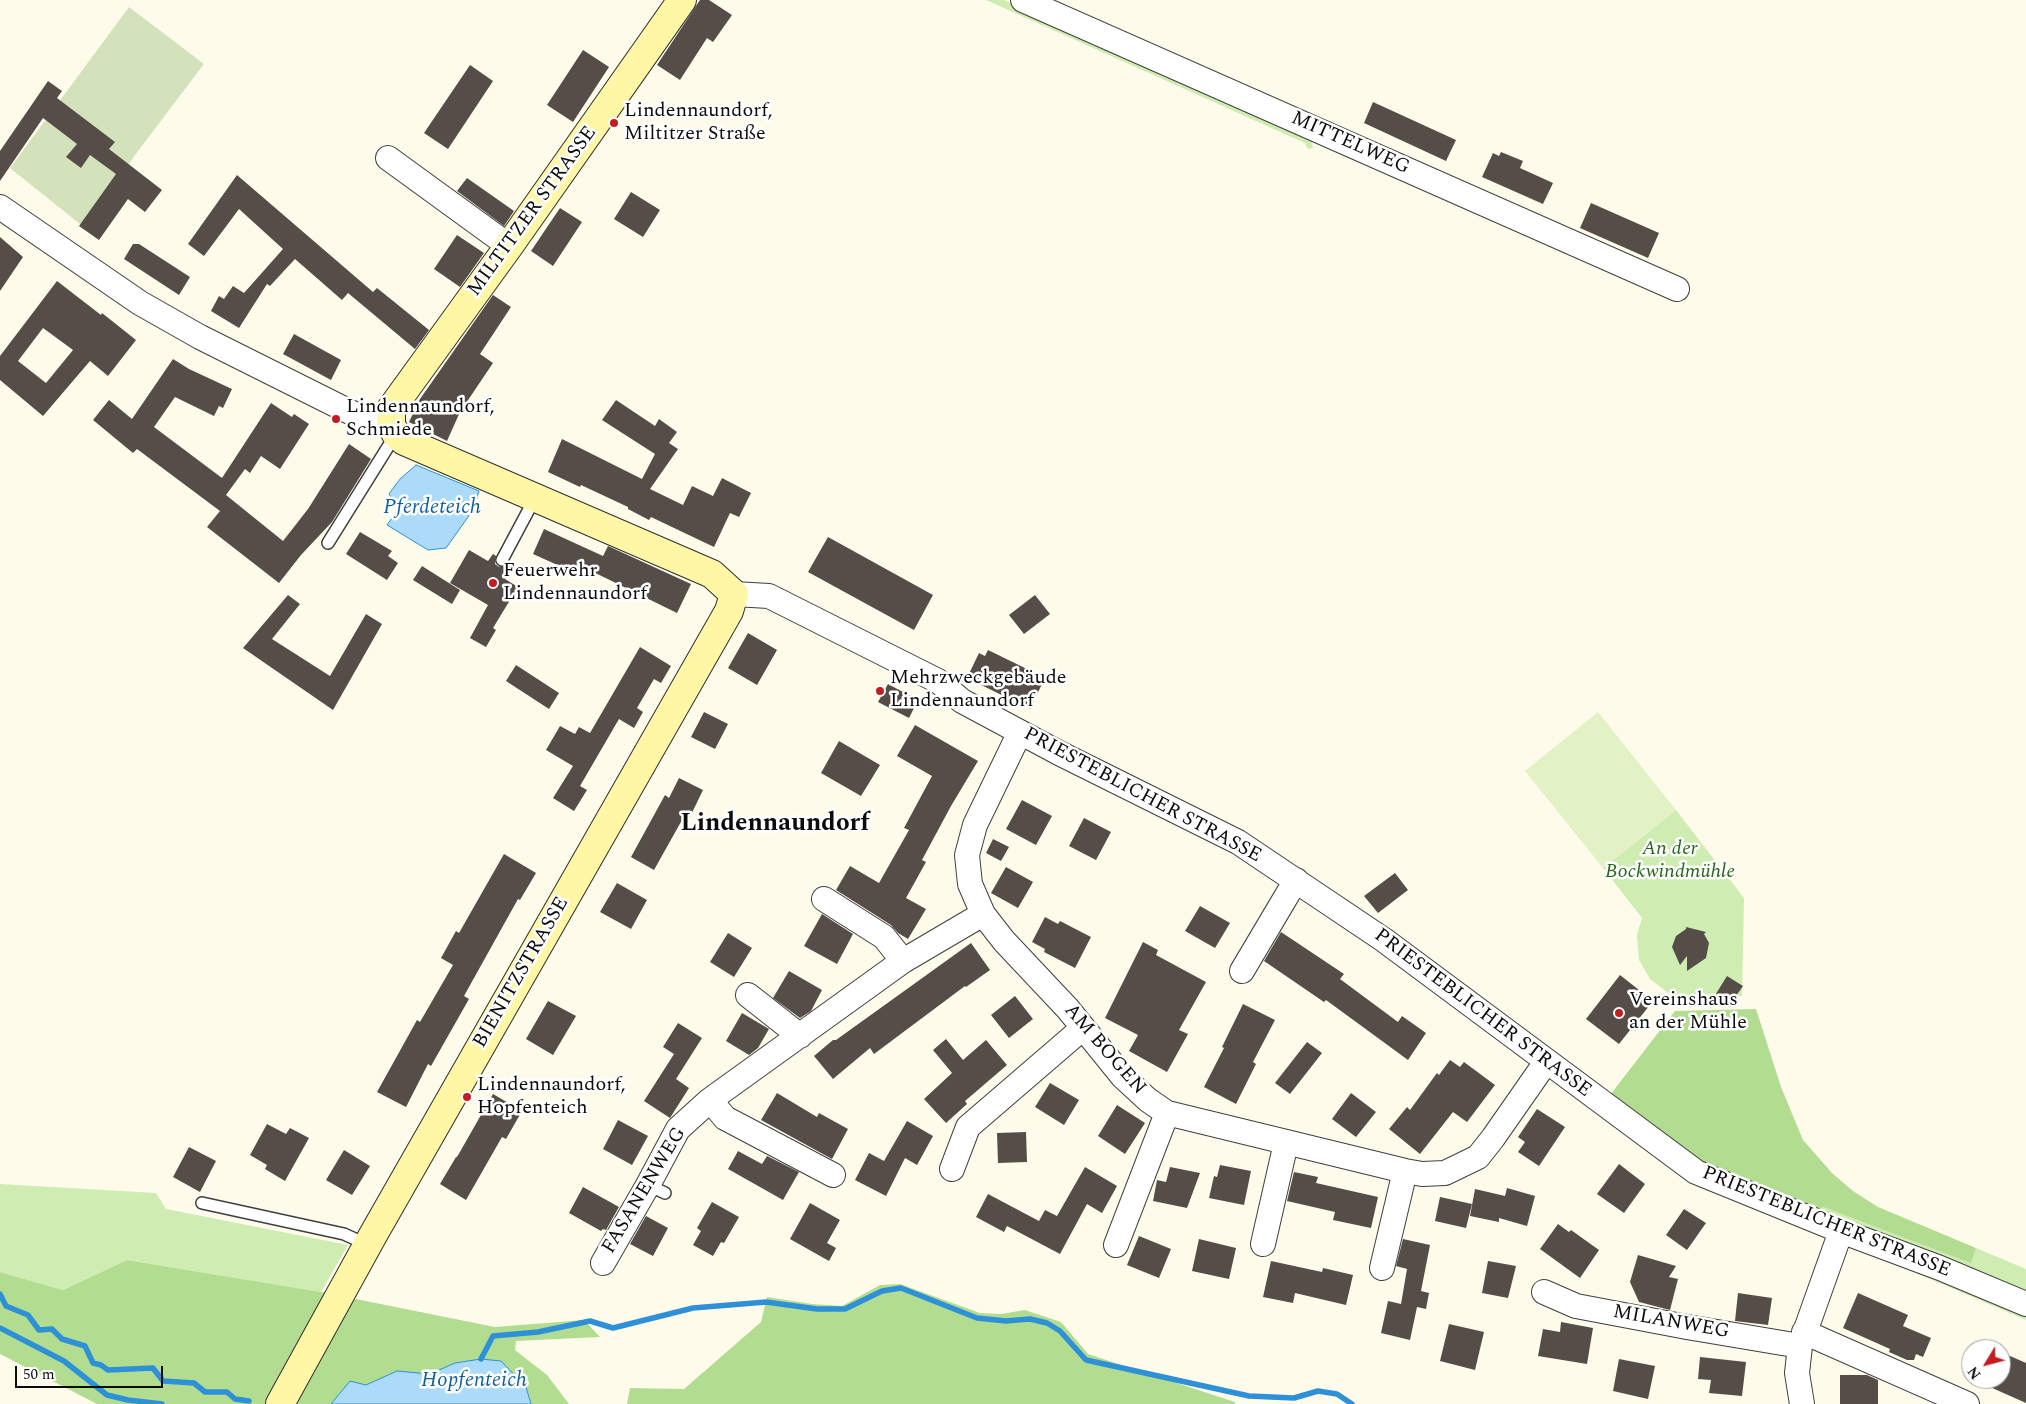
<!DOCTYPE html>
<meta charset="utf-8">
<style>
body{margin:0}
#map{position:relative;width:2026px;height:1404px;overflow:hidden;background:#fffbeb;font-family:Spectral,serif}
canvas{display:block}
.north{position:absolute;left:1961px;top:1339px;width:50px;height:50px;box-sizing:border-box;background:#fff;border:1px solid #9e9e9e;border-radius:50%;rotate:233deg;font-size:14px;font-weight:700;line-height:20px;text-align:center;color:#0c0c0c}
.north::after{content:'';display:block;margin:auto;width:18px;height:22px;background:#c41c20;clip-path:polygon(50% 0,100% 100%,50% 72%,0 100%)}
.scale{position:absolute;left:15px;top:1366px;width:148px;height:22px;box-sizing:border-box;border:2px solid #0c0c0c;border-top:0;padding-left:6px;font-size:15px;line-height:18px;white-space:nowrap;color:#0c0c0c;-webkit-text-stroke:4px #fff;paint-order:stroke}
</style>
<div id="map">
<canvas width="2026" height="1404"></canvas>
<div class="north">N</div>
<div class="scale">50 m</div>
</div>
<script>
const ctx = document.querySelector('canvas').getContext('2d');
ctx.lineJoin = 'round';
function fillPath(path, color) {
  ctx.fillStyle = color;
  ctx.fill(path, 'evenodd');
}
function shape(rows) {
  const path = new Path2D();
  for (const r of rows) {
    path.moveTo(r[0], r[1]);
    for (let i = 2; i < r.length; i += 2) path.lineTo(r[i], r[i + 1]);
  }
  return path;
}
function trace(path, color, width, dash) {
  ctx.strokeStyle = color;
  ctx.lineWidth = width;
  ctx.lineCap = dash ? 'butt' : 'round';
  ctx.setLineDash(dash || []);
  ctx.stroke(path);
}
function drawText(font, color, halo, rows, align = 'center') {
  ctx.font = font + ' Spectral,serif';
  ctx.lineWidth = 5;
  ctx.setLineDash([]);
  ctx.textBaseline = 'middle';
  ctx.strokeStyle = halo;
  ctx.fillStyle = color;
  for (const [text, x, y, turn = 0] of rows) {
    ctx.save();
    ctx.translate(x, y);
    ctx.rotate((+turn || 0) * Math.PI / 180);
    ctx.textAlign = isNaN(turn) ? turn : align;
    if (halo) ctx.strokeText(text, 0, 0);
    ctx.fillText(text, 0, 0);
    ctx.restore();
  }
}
fillPath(shape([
 [986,0,1004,0,1311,137,1313,148,1308,149,1305,143],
 [1676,810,1744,898,1742,996,1676,999,1650,979,1639,960,1637,935,1642,918,1603,868],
 [0,1184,156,1193,166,1209,348,1245,321,1292,127,1260,63,1290,0,1272],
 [1823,1207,1971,1262,1976,1248,2026,1269,2026,1295,1817,1212],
 [1872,1249,2026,1313,2026,1320,1935,1281,1871,1255]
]), '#cfecb2');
fillPath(shape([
 [1756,1009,1781,1087,1803,1140,1832,1173,1853,1191,1878,1207,1976,1248,1971,1263,1823,1207,1817,1212,1694,1158,1610,1095,1675,1011],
 [127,1260,321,1292,495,1327,584,1320,600,1337,516,1341,515,1350,547,1375,569,1404,97,1404,0,1354,0,1272,63,1290],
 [900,1284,980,1313,1001,1314,1025,1310,1061,1322,1088,1354,1235,1402,1235,1404,627,1404,630,1388,684,1389,761,1322,767,1297,812,1304,842,1306,880,1285]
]), '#b2dd91');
fillPath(shape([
 [129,7,204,64,135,155,85,228,10,168]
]), '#d4e2bb');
fillPath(shape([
 [1598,712,1676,810,1603,868,1525,771]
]), '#e2f2c5');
const water = shape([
 [416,465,479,491,473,510,446,548,428,550,387,525,398,509,389,494,400,479,416,465],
 [481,1359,501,1361,526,1387,531,1404,331,1404,350,1381,366,1385,397,1371,430,1374,455,1363,481,1359]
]);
fillPath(water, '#acdbfa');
trace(water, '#2e90d6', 1);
trace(shape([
 [0,1294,6,1306,28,1315,39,1330,52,1329,62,1339,85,1346,93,1363,101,1365,108,1370,153,1368,163,1381,194,1383,205,1392,227,1392,235,1399,249,1401],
 [0,1328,64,1361,107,1395,128,1400,162,1404],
 [481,1359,493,1336,538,1332,590,1321,613,1328,693,1308,766,1302,817,1309,845,1309,882,1291,901,1288,977,1318,1006,1321,1030,1319,1047,1323,1060,1331,1086,1360,1249,1396,1294,1398,1318,1391,1337,1394,1352,1404]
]), '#2e90d6', 5.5);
fillPath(shape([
 [700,0,709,0,732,15,713,42,707,38,680,80,657,65],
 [583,50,609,67,573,122,547,105],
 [470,65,493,81,448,149,424,133],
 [48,81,62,91,57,98,115,142,109,149,162,190,145,212,128,199,99,240,79,226,116,174,90,155,81,168,66,157,77,144,43,118,0,181,0,151],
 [1373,102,1456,140,1446,161,1364,123],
 [1501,152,1523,161,1520,168,1553,183,1543,204,1482,177,1493,153,1499,156],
 [237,175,373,292,377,288,429,330,415,349,348,293,342,300,295,259,270,286,267,284,239,328,211,311,219,296,224,299,233,286,244,293,283,249,239,209,204,256,188,244],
 [467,178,514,211,504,226,457,191],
 [631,192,660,210,643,237,614,219],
 [1591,203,1659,233,1648,258,1580,228],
 [560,208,582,222,553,266,531,251],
 [457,235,484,253,460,287,434,269],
 [0,237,23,257,0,291],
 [133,244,139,244,190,277,179,295,124,259],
 [57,281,101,315,102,313,136,340,108,376,90,361,43,416,0,380,0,356],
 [43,328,73,350,46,383,18,361],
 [493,295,511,307,480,354,493,363,460,412,447,441,409,422,420,399],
 [294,334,341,360,331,380,283,354],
 [173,359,189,369,232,389,223,408,219,406,214,416,175,397,154,427,222,478,271,403,292,417,294,414,309,424,280,469,261,456,250,473,245,469,226,495,283,541,308,509,349,444,371,459,332,522,301,555,279,583,207,527,220,511,137,449,133,453,93,420,109,400,132,419],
 [616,400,655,426,659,419,677,432,669,443,678,449,650,489,683,505,692,486,713,496,722,478,751,493,739,517,730,513,714,547,651,517,649,520,628,509,628,507,581,485,580,487,548,472,562,439,642,479,655,454,602,420],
 [544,529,603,556,608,546,691,584,677,613,577,564,573,572,533,554],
 [360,532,392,551,388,556,398,563,387,580,346,554],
 [828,537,933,595,914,630,808,572],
 [469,550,488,561,493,554,496,556,495,564,499,567,506,567,509,564,512,566,505,579,518,587,493,628,496,630,486,647,470,638,488,605,450,583],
 [422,566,460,590,452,604,413,580],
 [288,595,300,604,272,639,330,676,366,614,382,624,333,710,243,648],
 [1035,595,1050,614,1024,634,1009,615],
 [748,633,777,650,757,685,728,668],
 [640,647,671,666,661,683,654,679,637,708,643,712,634,728,619,719,580,786,587,790,574,811,553,798,573,766,546,750,560,726,575,734,579,727,590,733],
 [988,650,1033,672,1030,678,1042,684,1030,709,967,678,979,653,985,656],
 [516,665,559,693,549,709,506,681],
 [888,684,918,700,909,718,878,702],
 [704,712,728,724,715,749,691,737],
 [915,725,978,761,951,806,922,860,926,862,906,898,926,909,908,939,898,933,891,925,836,890,850,866,879,883,909,830,904,828,932,776,897,756],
 [839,741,880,765,861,796,821,773],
 [679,778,703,790,687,823,682,820,654,870,631,857,665,795,669,798],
 [1022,800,1052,816,1036,845,1006,829],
 [1084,818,1111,832,1096,860,1069,846],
 [993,839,1009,847,1001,861,986,853],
 [504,854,536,873,520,900,518,899,464,996,469,999,431,1066,428,1064,406,1107,377,1092,417,1020,420,1022,453,965,441,958,456,931,459,933],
 [1006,867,1033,882,1018,908,991,893],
 [1395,873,1408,890,1378,913,1364,896],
 [617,883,647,900,631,929,600,912],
 [1200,906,1230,923,1215,948,1185,931],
 [822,914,853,934,837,964,804,946],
 [1045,917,1058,924,1060,921,1091,937,1075,968,1044,952,1045,949,1032,942],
 [1686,927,1706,932,1704,934,1709,943,1706,958,1687,971,1687,956,1680,965,1672,947,1676,936,1686,929],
 [1281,932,1344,974,1340,979,1398,1022,1402,1016,1426,1033,1408,1060,1326,1000,1324,1002,1264,961],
 [728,933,752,948,734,977,710,962],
 [1143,942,1158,950,1156,955,1206,982,1179,1030,1188,1034,1167,1072,1129,1051,1138,1035,1105,1018],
 [971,943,990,970,966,987,965,986,874,1054,870,1048,833,1079,814,1056,833,1040,836,1040],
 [789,971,822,990,811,1011,800,1018,773,998],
 [1620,975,1653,1001,1619,1044,1586,1019],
 [1727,976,1743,986,1736,996,1714,997],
 [1015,996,1033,1019,1009,1038,991,1015],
 [548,1001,576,1016,553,1055,526,1039],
 [1243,1004,1275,1020,1253,1062,1256,1064,1236,1104,1204,1087,1224,1048,1222,1047],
 [742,1013,769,1029,758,1048,749,1055,726,1041],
 [678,1023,702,1038,676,1079,689,1088,670,1118,644,1101,674,1054,663,1047],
 [946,1039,963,1060,986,1040,1007,1065,965,1101,967,1104,946,1123,924,1099,952,1073,933,1050],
 [1307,1042,1322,1053,1290,1094,1275,1083],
 [1450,1060,1460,1067,1464,1062,1495,1085,1467,1122,1453,1112,1420,1154,1389,1129,1407,1107,1410,1110,1437,1073,1439,1075],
 [1050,1083,1079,1100,1064,1125,1035,1107],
 [777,1093,817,1117,819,1113,848,1129,832,1159,761,1120],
 [1351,1093,1376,1112,1356,1137,1332,1119],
 [493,1094,522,1111,506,1139,502,1137,466,1200,440,1184,456,1157,457,1157],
 [1117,1105,1145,1123,1125,1154,1098,1136],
 [1537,1109,1565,1127,1539,1166,1518,1152,1525,1142,1518,1137],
 [618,1120,648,1136,632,1165,603,1149],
 [907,1121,933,1136,917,1165,905,1158,886,1196,855,1180,869,1153,884,1161],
 [267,1124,286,1134,290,1128,309,1138,285,1181,265,1169,267,1165,250,1155],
 [1026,1132,1027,1162,998,1163,997,1133],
 [189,1147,216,1161,200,1192,173,1177],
 [344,1150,370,1166,352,1195,326,1180],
 [738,1151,762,1164,767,1156,799,1172,783,1200,728,1169],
 [1619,1164,1645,1184,1624,1213,1597,1194],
 [1220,1165,1251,1171,1244,1205,1209,1198,1214,1176,1217,1177],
 [1085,1167,1117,1186,1102,1213,1087,1204,1060,1254,1007,1226,1004,1232,976,1217,988,1194,1039,1221,1045,1210,1057,1216],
 [1170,1167,1200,1173,1187,1208,1153,1201,1157,1180,1166,1182],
 [1294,1172,1318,1177,1316,1183,1378,1197,1371,1228,1333,1220,1335,1212,1287,1201],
 [583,1187,619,1207,606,1230,603,1229,601,1231,569,1213],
 [1507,1188,1535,1196,1527,1226,1499,1218,1499,1222,1470,1216,1475,1189,1505,1196],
 [1440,1197,1472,1204,1466,1228,1435,1221],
 [712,1202,739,1217,724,1243,721,1242,713,1256,693,1245,701,1231,697,1228],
 [810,1203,840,1220,827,1243,836,1248,829,1261,790,1239],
 [1684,1209,1706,1223,1687,1250,1666,1235],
 [646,1216,668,1228,653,1256,630,1244],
 [1558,1224,1569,1232,1571,1230,1599,1250,1580,1278,1540,1249],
 [1139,1236,1171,1249,1159,1278,1127,1265],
 [1199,1239,1236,1248,1229,1279,1192,1271],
 [1403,1239,1430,1245,1421,1291,1429,1293,1426,1309,1417,1307,1410,1340,1381,1333,1388,1301,1401,1304,1407,1269,1396,1266],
 [1638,1255,1676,1266,1669,1277,1678,1279,1670,1310,1639,1302,1630,1282],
 [1271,1261,1322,1272,1323,1268,1353,1275,1346,1305,1295,1293,1293,1303,1263,1297],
 [1488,1261,1516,1266,1508,1298,1482,1293],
 [1738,1293,1772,1298,1768,1325,1735,1321],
 [1858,1293,1908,1315,1903,1326,1931,1338,1923,1357,1916,1354,1914,1360,1907,1360,1889,1352,1890,1349,1843,1328],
 [1561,1322,1593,1328,1587,1364,1538,1356,1543,1329,1560,1332],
 [1449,1324,1484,1332,1475,1370,1440,1361],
 [2001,1352,2026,1363,2026,1403,1972,1379,2001,1379],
 [1700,1357,1746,1362,1742,1396,1709,1393,1711,1380,1698,1379],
 [1619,1359,1655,1366,1648,1399,1613,1391],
 [1840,1375,1867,1375,1878,1380,1878,1404,1840,1404]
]), '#554d48');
const lane = shape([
 [328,543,396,434],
 [502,560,535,498],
 [648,1185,665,1193],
 [202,1203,344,1234,368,1245]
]);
const street = shape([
 [1023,0,1677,289],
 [388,158,509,246],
 [0,207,140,303,200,337,366,420,391,425],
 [734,594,769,596,938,681,962,701,1059,753,1238,842,1384,940,1696,1172,1841,1231,1940,1268,2026,1304],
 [1020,732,975,825,967,855,970,884,983,914,1004,941,1068,1009,1123,1077,1148,1100,1167,1113,1405,1171,1422,1174,1445,1173,1478,1157,1493,1138,1546,1062],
 [824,899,884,937,903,961],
 [1242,971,1296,880],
 [748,995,800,1036],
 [710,1100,725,1118,833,1175],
 [952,1169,968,1127,1083,1028],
 [1263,1244,1286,1143],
 [1116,1245,1167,1113],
 [603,1263,648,1185,678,1129,710,1100,903,961,983,914],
 [1382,1268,1405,1171],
 [1544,1292,1576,1306,1687,1327,1800,1346],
 [1804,1332,1967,1404],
 [1802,1404,1797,1373,1800,1346,1841,1231]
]);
const secondary = shape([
 [280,1404,373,1235,729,611,734,594,712,574,404,441,396,434,391,425,391,409,509,246,682,0]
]);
trace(lane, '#3f3f3f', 14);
trace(street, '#3f3f3f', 26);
trace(secondary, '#2e2e2e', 30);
trace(lane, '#fff', 11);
trace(street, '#fff', 24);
trace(secondary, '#fff7a6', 28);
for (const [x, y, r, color] of [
 [614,123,5,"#c41c20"],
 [336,419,5,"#c41c20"],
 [493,583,5,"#c41c20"],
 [880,691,5,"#c41c20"],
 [1619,1013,5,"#c41c20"],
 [467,1097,5,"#c41c20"]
]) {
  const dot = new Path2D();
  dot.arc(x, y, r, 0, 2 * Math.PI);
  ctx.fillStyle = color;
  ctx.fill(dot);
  trace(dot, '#fff', 2);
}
drawText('20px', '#0c0c0c', '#fff', [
 ["Lindennaundorf,",624,112],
 ["Miltitzer Straße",624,135],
 ["Lindennaundorf,",346,408],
 ["Schmiede",346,431],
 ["Feuerwehr",503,572],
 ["Lindennaundorf",503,595],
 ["Mehrzweckgebäude",890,679],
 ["Lindennaundorf",890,702],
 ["Vereinshaus",1629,1001],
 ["an der Mühle",1629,1024],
 ["Lindennaundorf,",477,1086],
 ["Hopfenteich",477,1109]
], 'left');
drawText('20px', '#0c0c0c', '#fff', [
 ["MITTELWEG",1350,144,24],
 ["MILTITZER STRASSE",533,212,-54],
 ["PRIESTEBLICHER STRASSE",1142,796,28],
 ["BIENITZSTRASSE",522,973,-60],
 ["PRIESTEBLICHER STRASSE",1482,1014,37],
 ["AM BOGEN",1104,1050,49],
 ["FASANENWEG",645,1191,-59],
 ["PRIESTEBLICHER STRASSE",1826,1223,22],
 ["MILANWEG",1671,1323,10]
]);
drawText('italic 20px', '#276719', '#fff', [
 ["An der",1670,850],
 ["Bockwindmühle",1670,873]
]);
drawText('italic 21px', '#0e60a5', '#fff', [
 ["Pferdeteich",432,509],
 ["Hopfenteich",474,1382]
]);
drawText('bold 25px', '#0c0c0c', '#fff', [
 ["Lindennaundorf",775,825]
]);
</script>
